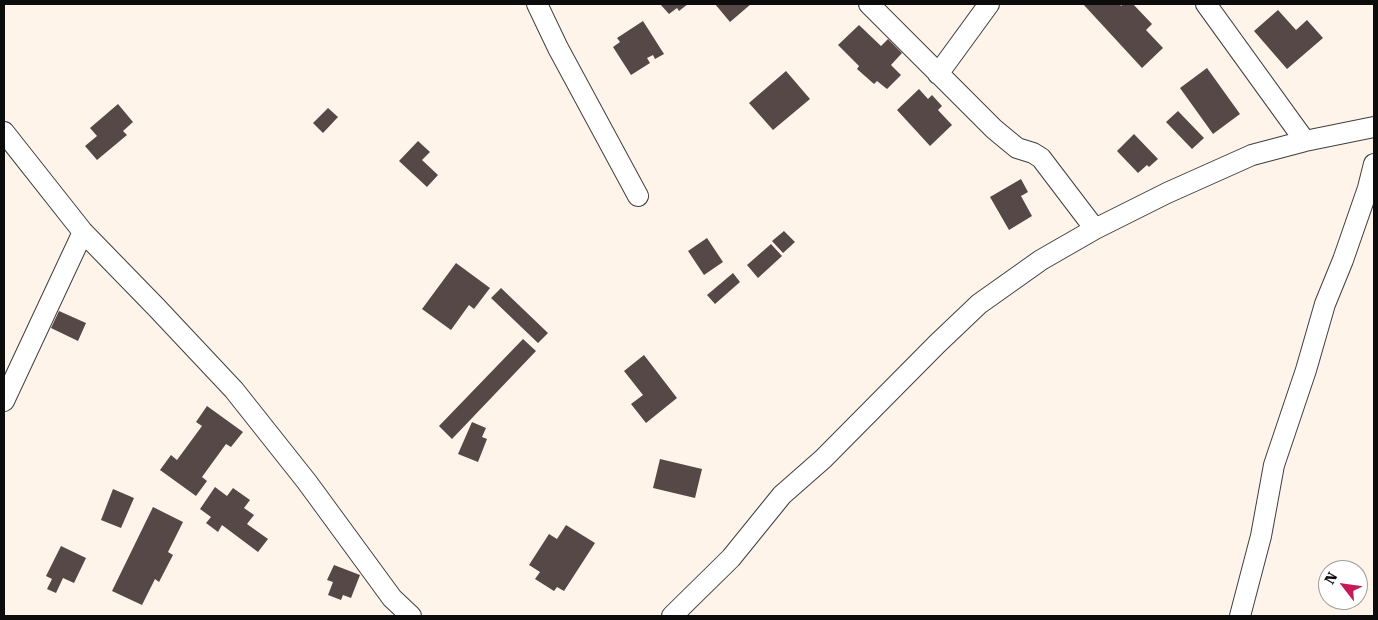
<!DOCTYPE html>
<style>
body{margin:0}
#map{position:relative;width:1378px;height:620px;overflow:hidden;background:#fff4ea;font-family:"Roboto Serif",serif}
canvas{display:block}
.frame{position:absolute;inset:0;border:5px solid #0c0c0c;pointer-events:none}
.north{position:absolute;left:1318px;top:560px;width:50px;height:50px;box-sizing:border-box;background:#fff;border:1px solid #9e9e9e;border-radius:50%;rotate:300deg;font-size:14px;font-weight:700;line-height:20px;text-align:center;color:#0c0c0c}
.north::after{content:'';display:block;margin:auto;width:18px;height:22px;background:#c61a58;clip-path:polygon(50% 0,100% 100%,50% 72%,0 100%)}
</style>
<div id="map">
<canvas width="1378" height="620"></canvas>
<div class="frame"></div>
<div class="north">N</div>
</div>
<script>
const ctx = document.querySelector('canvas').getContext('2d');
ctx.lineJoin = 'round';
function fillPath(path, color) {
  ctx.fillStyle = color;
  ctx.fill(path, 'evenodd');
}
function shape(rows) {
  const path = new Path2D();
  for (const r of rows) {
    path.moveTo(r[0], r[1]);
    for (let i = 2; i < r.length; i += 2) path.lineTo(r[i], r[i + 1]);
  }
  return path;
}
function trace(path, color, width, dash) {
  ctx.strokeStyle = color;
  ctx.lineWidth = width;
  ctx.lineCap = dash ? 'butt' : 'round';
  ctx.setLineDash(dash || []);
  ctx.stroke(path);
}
fillPath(shape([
 [660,4,688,4,679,11,677,8,669,14],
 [715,4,751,4,730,22],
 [1083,4,1120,4,1121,6,1123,4,1133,4,1152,24,1146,30,1163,48,1142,68],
 [1278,10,1296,30,1307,20,1323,38,1287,69,1254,31],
 [643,21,664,54,655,59,653,55,647,58,650,63,631,75,613,47,620,42,617,38],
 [859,25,881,46,888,39,902,53,891,65,901,75,887,89,877,81,874,84,857,69,859,66,838,45],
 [1207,68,1240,114,1213,134,1180,88],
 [786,71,810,99,773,130,749,103],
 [919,89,928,99,932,95,942,106,938,110,952,125,930,146,897,110],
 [118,104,133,122,123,131,127,135,97,160,85,146,97,136,90,128],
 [328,108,338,117,323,133,313,123],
 [1178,111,1204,138,1192,149,1166,122],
 [1134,134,1158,159,1149,167,1147,165,1138,173,1117,151],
 [418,141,430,152,422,160,438,175,427,187,399,161],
 [1021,179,1028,192,1021,196,1032,216,1009,230,990,197],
 [784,231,795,242,783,253,772,241],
 [707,238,723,262,704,275,688,251],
 [771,244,782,256,758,278,747,265],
 [456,263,490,288,474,309,469,305,451,330,422,309],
 [733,273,740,282,715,304,707,295],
 [501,288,548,333,538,343,491,298],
 [59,311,86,323,78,341,51,328],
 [523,339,536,351,452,439,439,426],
 [644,355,677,398,646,423,631,404,643,395,624,371],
 [207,406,243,432,231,447,226,444,202,477,207,481,196,496,160,470,171,455,177,460,202,426,196,422],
 [472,422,486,428,482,437,487,439,478,462,458,454],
 [660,459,702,469,695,498,653,488],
 [215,487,227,496,233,488,250,500,244,508,254,515,247,524,268,539,258,552,222,525,218,532,206,523,211,517,200,509],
 [113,489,134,498,121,528,101,520],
 [153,507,183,522,168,552,173,555,159,582,155,579,142,605,112,591],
 [566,525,595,543,564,591,557,587,554,591,535,579,540,572,529,565,549,534,557,539],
 [61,546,86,558,74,583,63,578,56,593,47,589,52,579,46,576],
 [334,565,360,575,351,598,343,595,341,600,328,595,333,582,327,580]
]), '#554847');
const minor = shape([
 [537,4,558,48,638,196],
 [869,4,994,129,1017,148,1033,153,1041,158,1095,229],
 [1206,4,1305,141],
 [938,74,989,4],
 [4,132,83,232,156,307,234,390,307,482,392,598,411,616],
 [4,401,83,232],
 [672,616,731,558,782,495,823,459,937,344,979,304,1041,260,1095,229,1167,193,1252,155,1305,141,1374,127],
 [1240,616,1261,536,1274,465,1306,370,1325,304,1343,260,1368,188,1374,164]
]);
trace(minor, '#3f3f3f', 22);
trace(minor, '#fff', 20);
</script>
